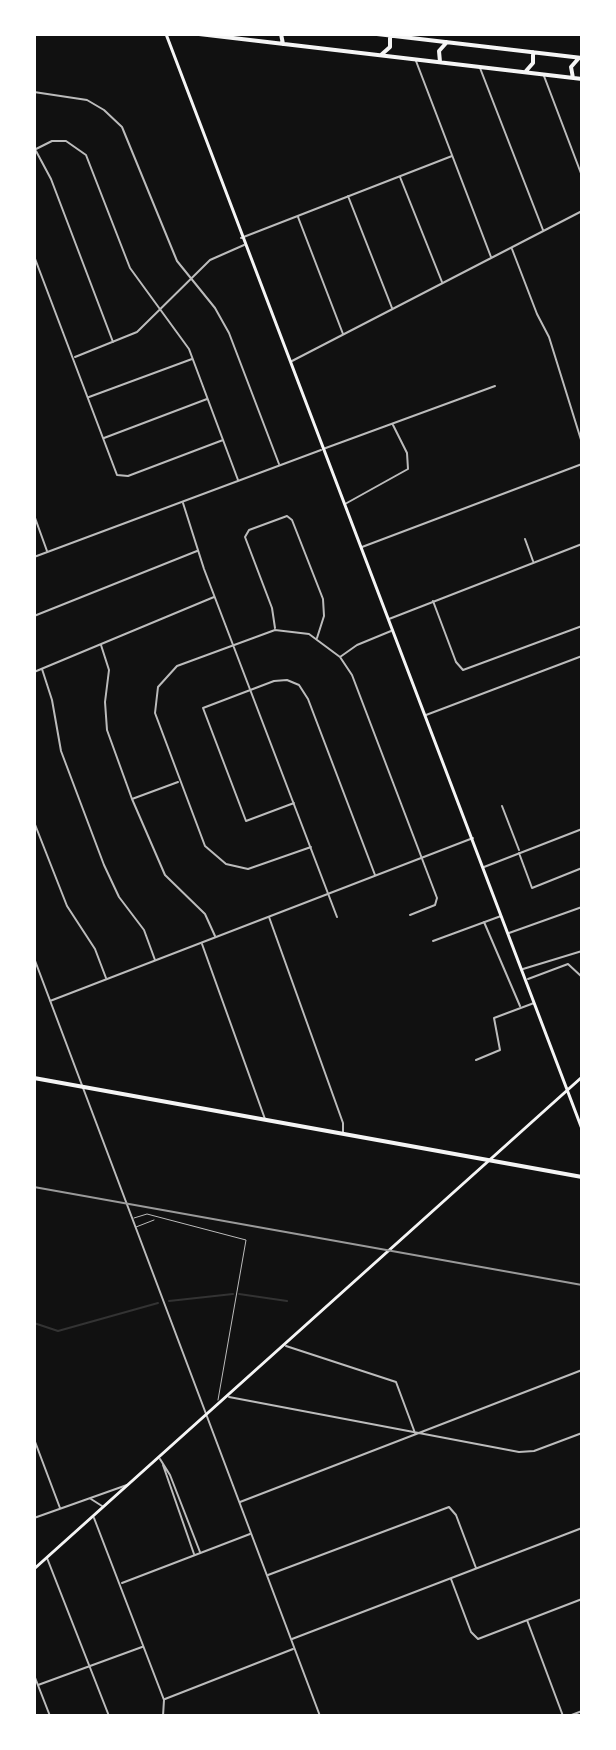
<!DOCTYPE html>
<style>
body{margin:0}
#map{position:relative;width:616px;height:1750px;overflow:hidden;background:#111;font-family:Quicksand,sans-serif}
canvas{display:block}
.frame{position:absolute;inset:0;border:36px solid #fff;pointer-events:none}
</style>
<div id="map">
<canvas width="616" height="1750"></canvas>
<div class="frame"></div>
</div>
<script>
const ctx = document.querySelector('canvas').getContext('2d');
ctx.lineJoin = 'round';
function shape(rows) {
  const path = new Path2D();
  for (const r of rows) {
    path.moveTo(r[0], r[1]);
    for (let i = 2; i < r.length; i += 2) path.lineTo(r[i], r[i + 1]);
  }
  return path;
}
function trace(path, color, width, dash) {
  ctx.strokeStyle = color;
  ctx.lineWidth = width;
  ctx.lineCap = dash ? 'butt' : 'round';
  ctx.setLineDash(dash || []);
  ctx.stroke(path);
}
trace(shape([
 [239,1294,287,1301],
 [169,1301,233,1294],
 [34,1323,58,1331,158,1303]
]), '#333', 2);
trace(shape([
 [134,1218,147,1214,246,1240,218,1400],
 [136,1227,154,1220]
]), '#bcbcbc', 1);
trace(shape([
 [416,61,491,257],
 [480,68,543,230],
 [544,76,582,176],
 [34,92,87,100,104,110,122,127,177,261,215,308,229,333,279,464],
 [34,150,52,141,66,141,86,155,130,268,189,349,238,480],
 [36,151,51,179,113,342],
 [400,177,442,282],
 [348,196,392,308],
 [298,217,343,334],
 [241,238,452,156],
 [512,249,537,314,549,337,582,443],
 [34,256,117,475,128,476,223,440],
 [75,357,137,332,210,260,244,245],
 [292,361,582,211],
 [89,397,192,359],
 [104,438,207,399],
 [323,449,495,386],
 [183,503,204,569,337,917],
 [345,504,408,469,407,453,393,425],
 [34,515,47,551],
 [525,539,533,561],
 [362,547,582,464],
 [433,601,456,662,463,670,582,626],
 [34,616,197,551],
 [389,619,582,544],
 [275,628,272,608,245,537,249,530,287,516,292,520,323,599,324,616,317,638],
 [101,645,109,670,105,702,107,730,132,799,165,875,205,914,215,936],
 [340,657,357,645,391,631],
 [42,669,52,700,61,751,104,865,119,897,144,930,155,960],
 [34,672,214,597],
 [426,715,582,656],
 [132,799,178,782],
 [294,803,246,821,203,708,274,681,287,680,299,685,308,699,375,875],
 [502,806,519,850],
 [34,822,67,906,95,949,106,978],
 [311,847,248,869,226,864,205,846,155,713,158,687,177,666,275,630,309,634,340,657,352,675,437,898,435,905,410,915],
 [519,853,532,888,582,868],
 [484,867,582,829],
 [269,917,343,1123,343,1132],
 [484,922,520,1006],
 [509,933,582,907],
 [433,941,501,916],
 [202,944,265,1119],
 [523,969,582,951],
 [528,979,568,964,582,977],
 [476,1060,500,1050,494,1018,534,1003],
 [286,1346,396,1382,415,1433],
 [229,1397,519,1452,534,1451,582,1433],
 [34,1439,60,1508],
 [160,1459,170,1475,200,1552],
 [163,1465,194,1554],
 [240,1502,582,1370],
 [94,1518,164,1700,163,1716],
 [47,1558,109,1716],
 [268,1575,449,1507,456,1515,476,1568],
 [451,1579,471,1632,478,1639,582,1599],
 [122,1583,250,1534],
 [527,1620,563,1716],
 [292,1639,582,1528],
 [34,1675,50,1716],
 [38,1685,142,1647],
 [165,1699,293,1649],
 [569,1716,582,1711]
]), '#bcbcbc', 2);
trace(shape([
 [34,557,321,450],
 [34,958,320,1716],
 [50,1001,473,838],
 [91,1499,102,1506],
 [34,1518,127,1485]
]), '#bcbcbc', 2);
trace(shape([
 [166,34,582,1129],
 [34,1569,582,1077]
]), '#f5f5f5', 3);
trace(shape([
 [199,34,582,79],
 [281,34,283,44],
 [377,34,582,58],
 [381,55,390,47,390,35],
 [440,62,439,51,447,42],
 [526,71,533,63,533,52],
 [573,78,571,67,578,59],
 [34,1078,582,1177]
]), '#f5f5f5', 4);
trace(shape([
 [34,1187,582,1285]
]), '#9a9a9a', 2);
</script>
